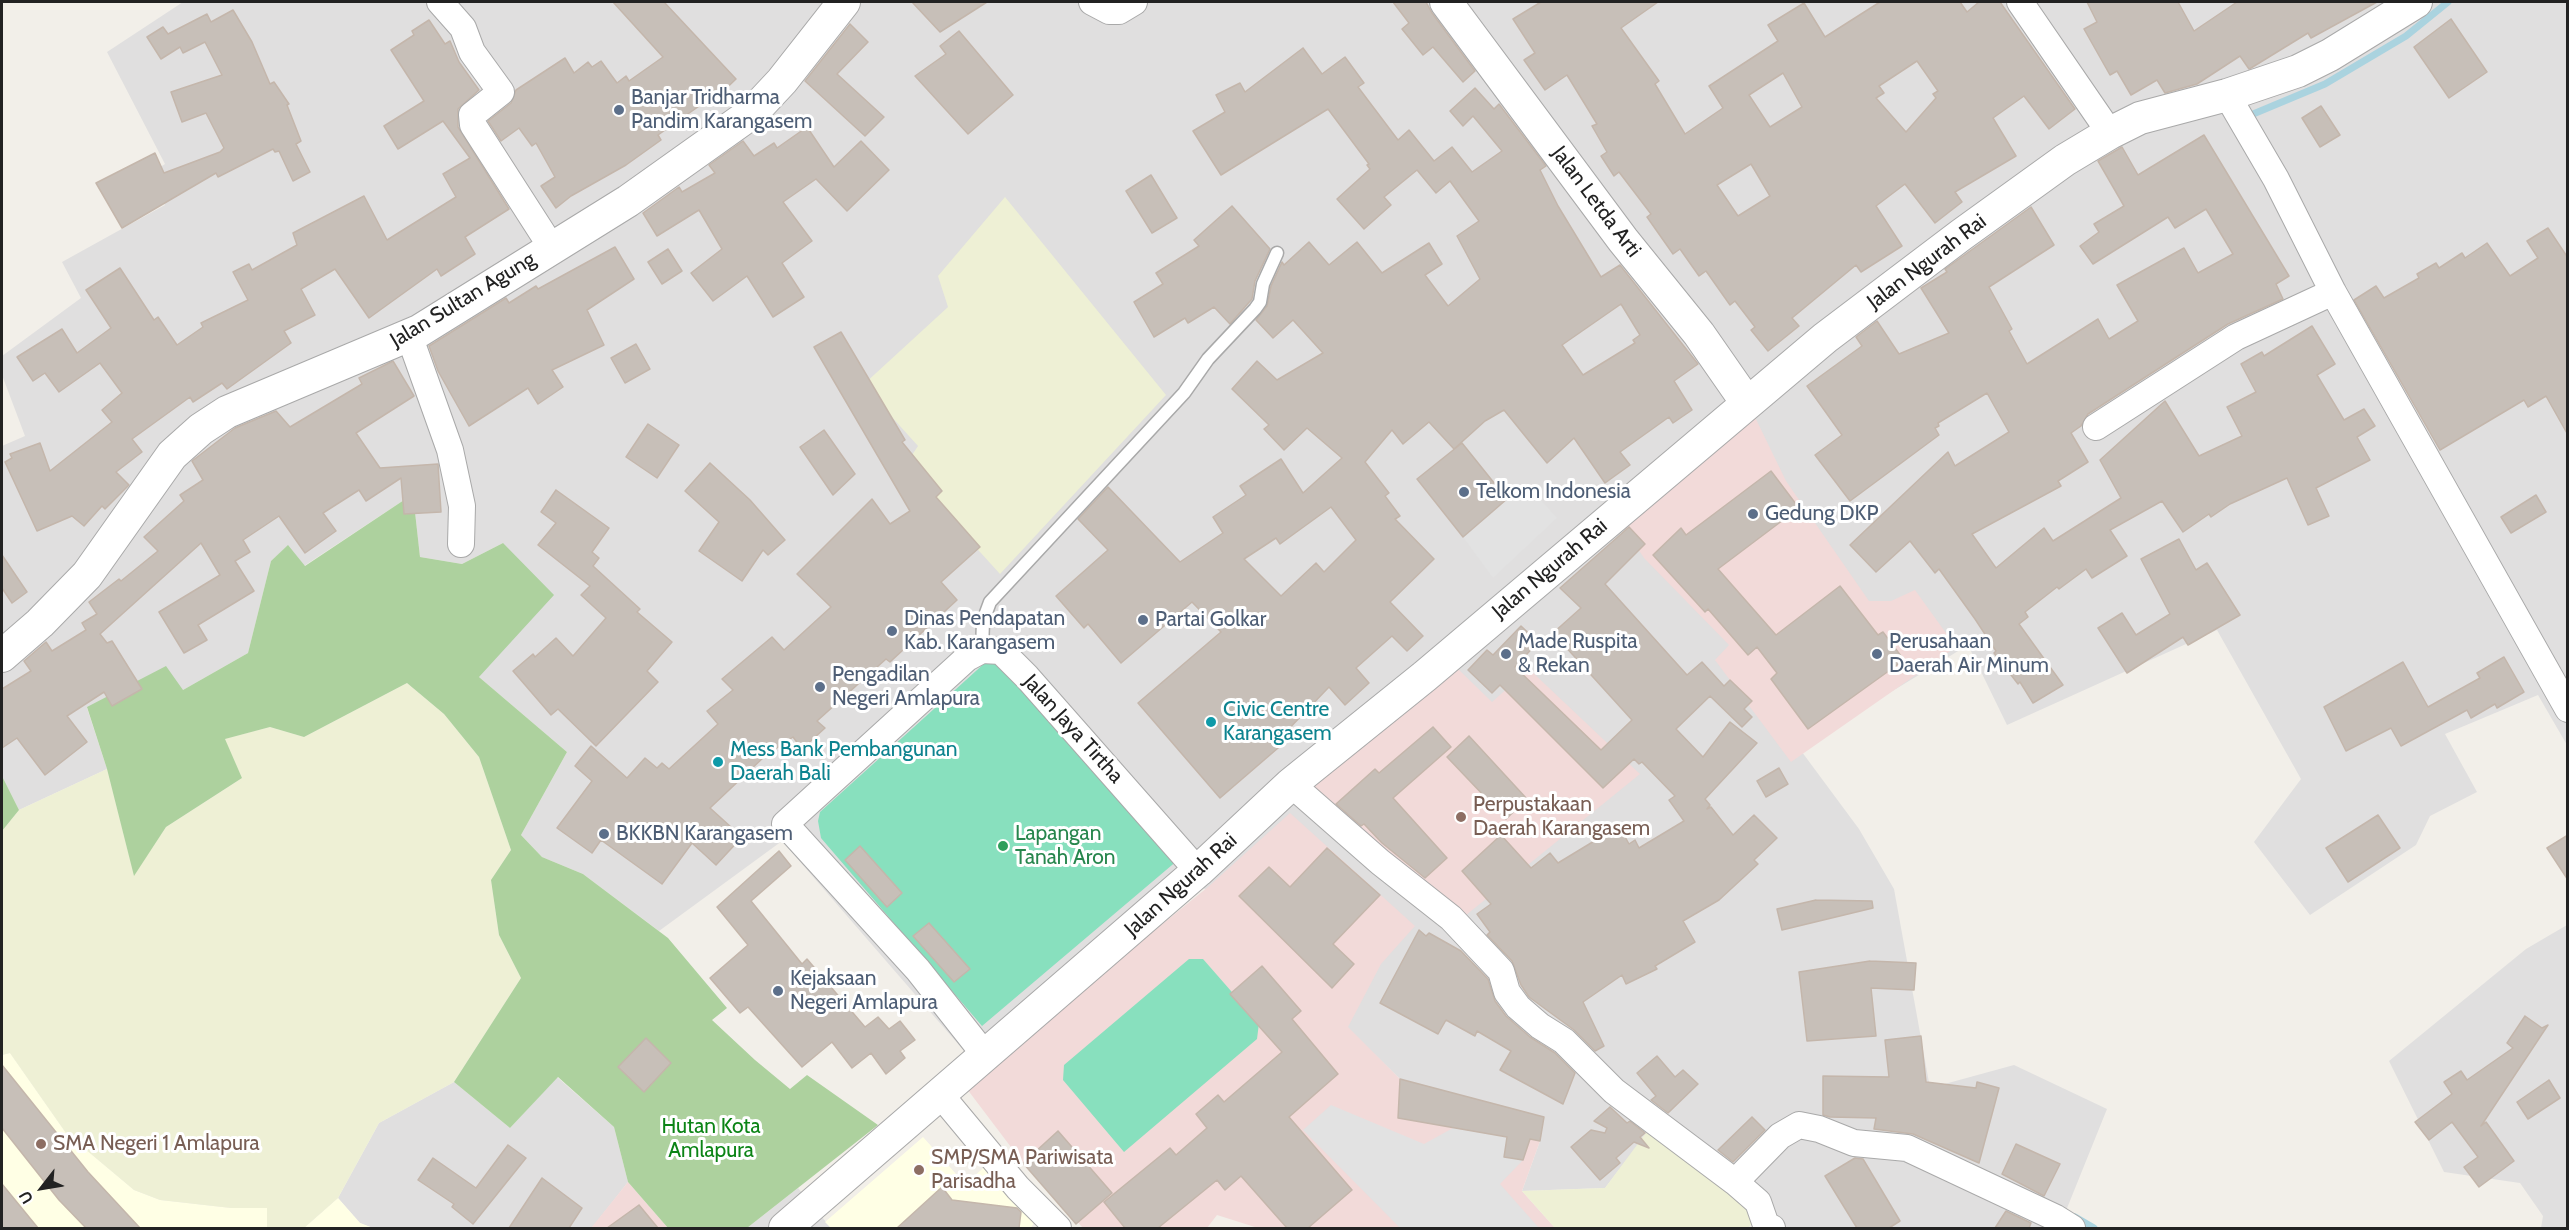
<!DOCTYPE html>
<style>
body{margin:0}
#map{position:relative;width:2569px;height:1230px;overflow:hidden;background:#f2efe9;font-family:Cabin,sans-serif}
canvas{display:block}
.frame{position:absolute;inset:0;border:3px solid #222;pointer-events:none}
.north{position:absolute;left:12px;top:1158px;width:60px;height:60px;-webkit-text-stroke:4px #fff;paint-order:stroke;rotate:239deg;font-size:16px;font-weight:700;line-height:24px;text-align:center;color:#222}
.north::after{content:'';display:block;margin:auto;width:21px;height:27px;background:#222;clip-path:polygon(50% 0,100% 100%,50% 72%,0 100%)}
</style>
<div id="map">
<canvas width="2569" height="1230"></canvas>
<div class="frame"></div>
<div class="north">U</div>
</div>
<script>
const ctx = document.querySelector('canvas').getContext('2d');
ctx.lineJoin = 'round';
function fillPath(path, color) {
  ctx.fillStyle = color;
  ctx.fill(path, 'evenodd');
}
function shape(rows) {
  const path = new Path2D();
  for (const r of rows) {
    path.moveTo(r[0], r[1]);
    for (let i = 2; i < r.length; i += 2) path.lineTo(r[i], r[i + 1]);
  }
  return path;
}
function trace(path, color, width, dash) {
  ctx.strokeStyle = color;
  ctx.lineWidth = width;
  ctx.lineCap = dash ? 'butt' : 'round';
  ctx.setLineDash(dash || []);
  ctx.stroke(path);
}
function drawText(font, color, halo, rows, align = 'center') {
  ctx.font = font + ' Cabin,sans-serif';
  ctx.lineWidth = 6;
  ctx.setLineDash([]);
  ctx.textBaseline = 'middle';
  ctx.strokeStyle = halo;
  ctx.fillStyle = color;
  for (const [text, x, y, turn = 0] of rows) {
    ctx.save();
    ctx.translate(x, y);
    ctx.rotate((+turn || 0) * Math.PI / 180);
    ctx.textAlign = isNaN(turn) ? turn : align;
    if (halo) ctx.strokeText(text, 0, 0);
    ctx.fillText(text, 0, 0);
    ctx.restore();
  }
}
fillPath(shape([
 [183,2,2567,2,2567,745,2538,695,2445,734,2477,792,2430,816,2416,845,2310,915,2254,842,2301,779,2217,630,2007,725,1968,645,1799,748,1859,829,1894,889,1930,1088,2014,1065,2107,1109,2059,1228,1780,1228,1626,1161,1605,1188,1522,1191,1540,1141,1544,1117,1400,1079,1182,867,965,1052,782,841,659,931,583,874,542,857,521,835,567,752,479,677,503,543,462,564,420,557,413,494,304,566,288,546,271,561,248,653,183,690,87,708,107,769,19,810,2,776,2,446,25,436,2,375,2,356,81,298,62,262,165,205,148,175,165,164,107,52],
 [2567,925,2567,1228,2541,1228,2543,1216,2520,1183,2444,1172,2389,1061,2526,949],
 [557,1077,614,1127,628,1182,592,1228,373,1228,360,1223,338,1198,379,1123,454,1082,510,1128],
 [798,1188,831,1228,747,1228]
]), '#e0dfdf');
fillPath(shape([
 [1753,413,1786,481,1869,601,1891,601,1915,590,1956,647,1791,762,1715,660,1729,645,1644,558,1620,522],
 [1456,667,1492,702,1529,669,1640,774,1460,920,1305,790],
 [1290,813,1415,926,1381,964,1348,1027,1400,1079,1544,1117,1540,1141,1522,1191,1555,1228,1258,1228,1217,1215,1207,1228,1083,1228,1023,1163,964,1085,1208,887],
 [628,1182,668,1228,591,1228]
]), '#f2dad9');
fillPath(shape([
 [10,1053,66,1133,134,1190,160,1200,231,1208,267,1208,267,1228,2,1228,2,1055],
 [923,1137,965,1184,996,1157,1041,1210,1031,1228,831,1228,825,1222],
 [338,1198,360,1223,373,1228,304,1228]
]), '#ffffe5');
fillPath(shape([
 [1005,197,1166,395,1000,574,930,497,908,461,918,446,863,385,948,307,938,276],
 [407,683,444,714,479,757,511,850,491,880,499,935,521,978,454,1082,379,1123,338,1198,304,1228,267,1228,267,1208,231,1208,160,1200,134,1190,66,1133,10,1053,2,1055,2,831,19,810,107,769,134,875,166,827,242,778,224,739,270,727,304,737],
 [1651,1126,1759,1216,1748,1228,1555,1228,1522,1191,1605,1188]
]), '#eef0d5');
fillPath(shape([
 [413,494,420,557,462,564,503,543,554,595,479,677,567,752,521,835,542,857,583,874,668,938,727,1008,712,1020,755,1060,790,1089,807,1075,878,1125,747,1228,668,1228,628,1182,614,1127,558,1077,510,1128,454,1082,521,978,499,935,491,880,511,850,479,757,444,714,407,683,304,737,270,727,225,739,242,778,166,827,134,876,107,769,87,707,166,666,183,690,248,653,271,561,288,545,305,566],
 [2,776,19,810,2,831]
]), '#add19e');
fillPath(shape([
 [999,656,1185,854,982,1026,821,838,818,821,820,812,987,661],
 [1189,959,1203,959,1259,1023,1257,1039,1124,1152,1063,1080,1064,1065]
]), '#88e0be');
fillPath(shape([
 [1526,483,1557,518,1493,578,1463,537],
 [1331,1105,1424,1144,1453,1128,1507,1137,1504,1156,1523,1160,1500,1184,1539,1228,1400,1228,1303,1130]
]), '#e2e2e2');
trace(shape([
 [2246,117,2325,84,2406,36,2448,2],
 [2075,1217,2094,1228]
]), '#aad3df', 7);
const building = shape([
 [613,2,664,2,736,79,715,99,712,97,658,135,661,140,626,165,571,196,556,208,541,186,555,177,536,143,532,146,519,128,501,141,488,121,511,103,516,90,565,58,574,73,588,62,592,67,601,61,617,83,626,76,629,81,663,57,613,2],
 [912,2,987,2,940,32,912,2],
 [1393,2,1426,2,1432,13,1475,71,1463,82,1433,47,1423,55,1402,29,1409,23,1393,2],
 [1541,2,1658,2,1621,28,1659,81,1655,84,1685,134,1723,108,1709,86,1778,41,1768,25,1804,3,1825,37,1880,2,1960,2,1967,12,1979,2,2000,2,2075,109,2049,129,2024,96,1993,118,2016,156,1955,192,1962,202,1935,223,1905,184,1876,206,1902,246,1861,272,1856,265,1792,318,1799,326,1768,351,1751,330,1755,327,1735,301,1730,305,1706,271,1699,276,1680,249,1673,254,1647,217,1651,214,1619,172,1614,176,1601,156,1607,152,1592,126,1597,124,1567,75,1545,90,1524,60,1535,53,1513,19,1541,2],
 [1917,61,1938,91,1933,94,1936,98,1906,132,1876,98,1884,93,1879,86,1917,61],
 [1783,73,1802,107,1770,127,1749,95,1783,73],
 [1751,164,1770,196,1738,216,1717,185,1751,164],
 [2087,2,2178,2,2194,31,2237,2,2377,2,2311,38,2308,33,2251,68,2249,69,2240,56,2197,84,2165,93,2157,80,2131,95,2117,71,2110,75,2084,29,2097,22,2087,2],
 [233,10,252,42,270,84,274,82,289,104,287,105,301,141,296,144,310,172,293,181,279,151,275,152,273,149,218,177,216,173,122,228,96,183,155,153,164,173,220,152,224,148,206,113,182,122,171,92,222,75,205,42,183,53,180,47,161,59,147,37,163,27,168,34,207,14,211,22,233,10],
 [2451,19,2487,72,2449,98,2414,47,2451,19],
 [429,20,445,44,450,41,459,62,479,90,458,109,458,127,509,209,465,237,475,254,441,276,437,269,369,318,335,269,301,289,315,315,284,331,291,343,227,389,222,383,193,402,190,397,132,439,142,452,116,472,129,485,105,509,102,506,84,526,72,516,37,531,5,462,12,458,10,454,40,443,50,471,112,422,102,410,122,393,100,363,59,392,45,373,33,381,17,357,62,329,77,353,111,328,86,290,120,268,154,320,158,317,177,345,203,327,201,323,248,300,233,272,249,264,252,270,297,245,293,233,364,196,387,240,456,197,443,174,470,158,443,121,398,149,384,126,424,101,391,50,414,35,412,31,429,20],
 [850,24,868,42,837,74,884,117,865,136,805,81,850,24],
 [959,31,1013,95,968,134,915,76,946,54,940,46,959,31],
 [1303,48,1322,74,1345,57,1364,83,1358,87,1398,140,1409,130,1434,161,1452,147,1472,172,1502,151,1473,116,1463,126,1450,111,1475,88,1494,109,1499,104,1546,166,1540,170,1558,206,1601,277,1620,265,1698,364,1674,381,1692,410,1673,423,1669,417,1620,452,1630,465,1605,483,1574,438,1547,463,1504,410,1485,421,1454,449,1429,422,1403,444,1392,430,1365,462,1389,493,1385,496,1400,516,1395,519,1434,559,1390,602,1423,636,1407,651,1392,636,1356,668,1369,683,1345,705,1329,687,1281,737,1285,742,1220,798,1138,703,1221,632,1192,602,1121,663,1088,624,1084,628,1056,596,1108,550,1078,519,1108,487,1180,562,1223,533,1213,517,1246,495,1240,486,1281,459,1303,493,1342,458,1307,428,1284,450,1264,429,1269,425,1232,389,1257,361,1277,380,1323,353,1293,320,1273,338,1256,320,1267,306,1271,286,1282,262,1284,265,1309,242,1329,265,1357,242,1382,273,1429,243,1442,264,1425,275,1448,306,1480,279,1457,236,1479,221,1450,181,1436,193,1417,170,1384,197,1391,205,1364,229,1337,199,1370,169,1367,165,1369,164,1328,109,1221,175,1193,131,1225,112,1216,95,1240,83,1245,92,1303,48],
 [1621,304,1640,335,1633,340,1635,343,1583,375,1562,345,1621,304],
 [1331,507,1356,540,1324,572,1316,563,1281,596,1244,559,1276,538,1280,544,1331,507],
 [2321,106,2340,135,2320,147,2302,118,2321,106],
 [807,127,834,167,861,141,889,170,847,211,816,179,783,202,812,241,782,263,804,297,773,317,747,276,713,301,691,273,722,249,699,210,657,236,643,213,679,187,682,192,715,173,709,165,743,141,754,156,774,143,777,148,807,127],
 [2204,135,2289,276,2276,284,2283,299,2228,324,2088,414,2081,426,2071,433,2088,462,2058,481,2061,486,1972,534,1996,568,2044,528,2053,541,2121,498,2100,460,2165,401,2199,456,2242,436,2227,407,2256,392,2241,364,2262,352,2264,356,2312,326,2335,364,2317,375,2344,420,2364,409,2375,426,2357,437,2370,460,2316,488,2329,516,2308,525,2287,478,2230,504,2211,517,2209,514,2183,532,2162,501,2110,530,2127,556,2092,578,2086,569,2059,589,2057,587,2025,612,2028,617,2019,624,2063,685,2033,703,2020,682,2018,684,1994,653,1996,651,1975,619,1939,569,1935,573,1910,541,1876,572,1850,545,1948,452,1955,466,2009,432,1987,393,1938,423,1939,426,1935,428,1939,435,1850,501,1815,455,1842,435,1807,386,1862,346,1856,337,1877,321,1899,354,1949,333,1921,288,1947,272,1945,269,2031,207,2054,245,1989,287,2012,329,2009,331,2027,364,2098,319,2109,339,2138,321,2117,285,2184,248,2198,273,2233,254,2206,209,2175,228,2168,217,2093,264,2080,246,2099,232,2094,224,2124,206,2098,161,2122,147,2138,175,2204,135],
 [1151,175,1177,218,1152,233,1126,191,1151,175],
 [1232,206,1270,249,1255,281,1252,299,1230,324,1214,307,1188,323,1185,318,1154,337,1134,302,1163,284,1156,273,1199,246,1194,240,1232,206],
 [2548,228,2568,258,2568,435,2546,396,2528,407,2524,400,2440,450,2354,300,2376,286,2384,298,2419,278,2417,274,2436,263,2439,268,2462,253,2465,258,2487,243,2510,276,2538,258,2527,241,2548,228],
 [615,247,634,279,587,310,604,345,552,370,563,387,538,404,528,388,469,426,438,371,429,346,506,298,509,303,536,286,538,289,615,247],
 [668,249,682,271,662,284,648,262,668,249],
 [841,332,905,440,902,442,942,491,936,497,980,547,941,582,957,600,890,662,886,659,817,721,825,728,802,749,793,737,765,756,710,808,742,837,716,865,692,843,662,884,601,840,592,853,557,828,592,781,575,766,591,746,627,778,645,758,657,768,662,763,669,769,718,724,707,711,733,690,722,679,772,637,784,650,831,607,797,574,872,499,890,524,910,511,814,347,841,332],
 [636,344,650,369,625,383,611,358,636,344],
 [393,361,414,396,356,433,380,468,438,464,441,512,404,514,401,478,366,501,359,490,323,513,336,531,305,553,279,516,243,540,250,552,235,561,254,591,198,625,207,640,184,653,159,612,220,575,201,543,100,634,107,643,112,641,142,689,112,706,104,692,67,716,87,742,45,775,17,738,2,748,2,689,31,671,24,661,46,642,52,651,86,630,82,623,97,614,89,602,119,579,121,581,158,551,144,537,184,501,180,495,203,480,192,461,235,428,276,411,290,427,362,384,359,378,393,361],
 [648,424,679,445,657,478,626,457,648,424],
 [824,430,855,474,833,495,800,447,824,430],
 [1462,443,1507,499,1463,537,1417,479,1462,443],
 [710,463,750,500,785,540,768,555,763,550,742,581,699,551,719,522,685,491,710,463],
 [1771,471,1799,508,1718,569,1776,635,1840,586,1878,635,1883,632,1904,660,1808,729,1771,679,1777,673,1757,647,1748,655,1708,609,1705,612,1653,555,1681,528,1686,535,1771,471],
 [556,490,609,528,592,552,599,558,593,566,640,609,637,612,672,642,647,671,658,682,596,746,558,709,551,715,513,671,533,654,535,657,556,638,573,656,606,618,581,595,590,586,538,545,556,523,541,512,556,490],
 [2536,495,2546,512,2511,533,2501,517,2536,495],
 [1629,527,1645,544,1605,584,1687,675,1702,662,1724,686,1730,680,1752,701,1744,709,1752,717,1742,727,1710,696,1676,729,1703,757,1730,722,1757,743,1705,799,1710,805,1707,809,1711,807,1733,835,1754,815,1777,838,1754,860,1758,864,1719,900,1683,921,1695,942,1655,966,1657,969,1626,984,1622,975,1583,1002,1604,1046,1595,1051,1574,1030,1529,997,1521,985,1512,961,1487,935,1490,932,1477,914,1491,904,1462,871,1501,835,1531,868,1550,853,1558,863,1619,826,1629,844,1635,840,1639,848,1684,821,1669,800,1675,796,1642,762,1639,764,1634,759,1603,788,1500,685,1492,693,1468,670,1487,650,1493,655,1521,626,1538,642,1515,667,1601,750,1632,720,1553,633,1581,608,1560,588,1629,527],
 [2179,539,2196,570,2207,563,2240,615,2188,645,2183,637,2127,673,2098,628,2122,613,2136,635,2170,614,2141,559,2179,539],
 [2,555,27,592,12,603,2,588,2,555],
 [2504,657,2524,692,2497,708,2495,704,2471,718,2467,710,2401,746,2391,728,2346,751,2324,707,2403,662,2428,707,2480,678,2477,673,2504,657],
 [1433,727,1451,747,1393,798,1447,858,1425,878,1382,843,1364,824,1361,826,1336,804,1375,769,1379,773,1433,727],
 [1469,736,1527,799,1506,819,1447,757,1469,736],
 [1779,768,1788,784,1766,797,1757,781,1779,768],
 [2378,815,2400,848,2348,882,2326,848,2378,815],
 [2568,835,2568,880,2547,848,2568,835],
 [860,846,902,893,887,907,845,860,860,846],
 [1327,848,1380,895,1333,944,1354,964,1332,988,1239,896,1269,867,1290,887,1327,848],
 [779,851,791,866,751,901,802,964,807,959,865,1027,878,1017,889,1029,900,1021,915,1040,900,1051,905,1058,886,1074,871,1053,852,1068,832,1042,802,1067,748,1007,740,1013,710,978,748,945,717,907,779,851],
 [1816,900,1872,901,1873,908,1782,930,1777,909,1816,900],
 [929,923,970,969,954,982,913,936,929,923],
 [1419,930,1426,936,1429,933,1461,951,1488,979,1495,1001,1506,1016,1530,1037,1555,1053,1575,1073,1563,1104,1500,1070,1511,1051,1477,1031,1475,1036,1446,1020,1438,1034,1380,1003,1419,930],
 [1870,961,1916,963,1914,990,1871,988,1876,1036,1807,1041,1799,972,1870,961],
 [1262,966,1301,1011,1292,1019,1338,1074,1289,1117,1352,1190,1308,1228,1287,1228,1241,1176,1225,1190,1217,1180,1158,1228,1125,1228,1104,1202,1170,1148,1176,1155,1207,1128,1196,1114,1218,1095,1224,1102,1282,1052,1230,994,1262,966],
 [2525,1016,2542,1028,2548,1025,2481,1126,2486,1122,2514,1161,2479,1187,2464,1167,2478,1157,2452,1122,2429,1140,2415,1122,2452,1094,2444,1082,2461,1071,2467,1080,2513,1048,2507,1043,2525,1016],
 [1921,1036,1926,1082,1976,1088,1977,1082,1999,1088,1979,1163,1913,1134,1874,1129,1876,1118,1830,1117,1823,1115,1823,1076,1889,1077,1885,1040,1921,1036],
 [646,1038,671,1063,644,1092,618,1067,646,1038],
 [1657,1056,1675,1077,1683,1070,1698,1084,1668,1113,1651,1100,1656,1096,1637,1073,1657,1056],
 [2,1065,88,1172,140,1228,86,1228,59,1200,2,1128,2,1065],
 [1400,1079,1544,1117,1540,1141,1530,1139,1523,1160,1504,1157,1507,1137,1398,1118,1400,1079],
 [2549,1080,2560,1098,2528,1119,2517,1102,2549,1080],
 [1610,1107,1627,1123,1630,1121,1645,1133,1640,1137,1649,1148,1634,1142,1616,1158,1620,1163,1600,1180,1571,1147,1591,1130,1605,1133,1607,1128,1594,1121,1610,1107],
 [1752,1117,1765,1130,1733,1162,1718,1150,1752,1117],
 [1058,1131,1112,1193,1076,1224,1023,1163,1058,1131],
 [2016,1144,2060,1164,2044,1196,2002,1174,2016,1144],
 [508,1145,526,1158,473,1224,452,1207,454,1204,418,1180,433,1158,476,1188,508,1145],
 [1855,1158,1863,1159,1900,1221,1889,1228,1857,1228,1825,1176,1855,1158],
 [542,1178,582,1208,569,1228,509,1228,542,1178],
 [2,1184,38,1228,2,1228,2,1184],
 [942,1187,952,1200,1017,1208,1021,1212,1019,1228,897,1228,942,1187],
 [639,1205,658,1228,607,1228,639,1205],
 [2006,1211,2031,1223,2029,1228,1995,1228,2006,1211]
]);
fillPath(building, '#c7bfb8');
trace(building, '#c4b6ab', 1.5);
const service = shape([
 [982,650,983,621,990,602,1184,393,1208,359,1255,309,1260,302,1263,284,1277,253]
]);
const minor = shape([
 [440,2,463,28,472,52,501,92,472,115,473,125,552,248],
 [1092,2,1109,11,1119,11,1134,2],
 [2020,2,2110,133],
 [2227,95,2276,179,2333,292,2568,709],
 [409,335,450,450,462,506,461,544],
 [2096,427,2236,337,2333,292],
 [1291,784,1380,862,1451,918,1501,971,1507,992,1518,1007,1540,1026,1564,1041,1614,1091,1735,1182,1758,1202,1766,1225,1772,1228],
 [985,1055,918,970,785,824,967,658,982,650,1001,651,1027,677,1198,871],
 [939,1093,1018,1188,1058,1228],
 [1735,1182,1780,1136,1799,1125,1819,1129,1854,1143,1907,1148,2056,1218,2072,1228]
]);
const tertiary = shape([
 [1446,2,1623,240,1699,334,1747,403],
 [2,656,40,623,87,575,172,455,201,429,227,412,419,331,628,201,753,112,782,81,844,2],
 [785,1228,1198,871,1291,784,1425,676,1825,338,1961,235,2065,160,2110,133,2140,118,2227,95,2298,71,2330,55,2416,2]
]);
trace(service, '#a9a9a9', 15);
trace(minor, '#a9a9a9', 28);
trace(tertiary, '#a9a9a9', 34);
trace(service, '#fff', 12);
trace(minor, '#fff', 26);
trace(tertiary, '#fff', 32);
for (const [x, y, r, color] of [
 [619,110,6,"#5c6f8a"],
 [1464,492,6,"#5c6f8a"],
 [1753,514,6,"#5c6f8a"],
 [1143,620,6,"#5c6f8a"],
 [892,631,6,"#5c6f8a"],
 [1506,654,6,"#5c6f8a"],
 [1877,654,6,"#5c6f8a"],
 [820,687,6,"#5c6f8a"],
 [1211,722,6,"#0f9aa8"],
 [718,762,6,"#0f9aa8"],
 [1461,817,6,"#8d6e63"],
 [604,834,6,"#5c6f8a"],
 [1003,846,6,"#2e9e5b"],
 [778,991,6,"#5c6f8a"],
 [41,1144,6,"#8d6e63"],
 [919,1170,6,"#8d6e63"]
]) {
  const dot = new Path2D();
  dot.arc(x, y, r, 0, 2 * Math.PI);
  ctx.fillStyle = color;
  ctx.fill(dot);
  trace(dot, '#fff', 2);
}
drawText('21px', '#4e5e75', '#fff', [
 ["Banjar Tridharma",631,98],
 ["Pandim Karangasem",631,122],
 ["Telkom Indonesia",1476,492],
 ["Gedung DKP",1765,514],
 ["Dinas Pendapatan",904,619],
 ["Kab. Karangasem",904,643],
 ["Partai Golkar",1155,620],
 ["Made Ruspita",1518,642],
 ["& Rekan",1518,666],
 ["Perusahaan",1889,642],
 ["Daerah Air Minum",1889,666],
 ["Pengadilan",832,675],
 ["Negeri Amlapura",832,699],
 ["BKKBN Karangasem",616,834],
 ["Kejaksaan",790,979],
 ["Negeri Amlapura",790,1003]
], 'left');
drawText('21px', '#222', '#fff', [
 ["Jalan Letda Arti",1596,202,53],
 ["Jalan Ngurah Rai",1927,262,-37],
 ["Jalan Sultan Agung",463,300,-31],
 ["Jalan Ngurah Rai",1550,569,-40],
 ["Jalan Jaya Tirtha",1073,729,48],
 ["Jalan Ngurah Rai",1181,885,-42]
]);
drawText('21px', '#0d838f', '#fff', [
 ["Civic Centre",1223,710],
 ["Karangasem",1223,734],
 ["Mess Bank Pembangunan",730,750],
 ["Daerah Bali",730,774]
], 'left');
drawText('21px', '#785e54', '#fff', [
 ["Perpustakaan",1473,805],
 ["Daerah Karangasem",1473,829],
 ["SMA Negeri 1 Amlapura",53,1144],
 ["SMP/SMA Pariwisata",931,1158],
 ["Parisadha",931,1182]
], 'left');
drawText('21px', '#27864d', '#fff', [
 ["Lapangan",1015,834],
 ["Tanah Aron",1015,858]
], 'left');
drawText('21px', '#0c8416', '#fff', [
 ["Hutan Kota",711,1127],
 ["Amlapura",711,1151]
]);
</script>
